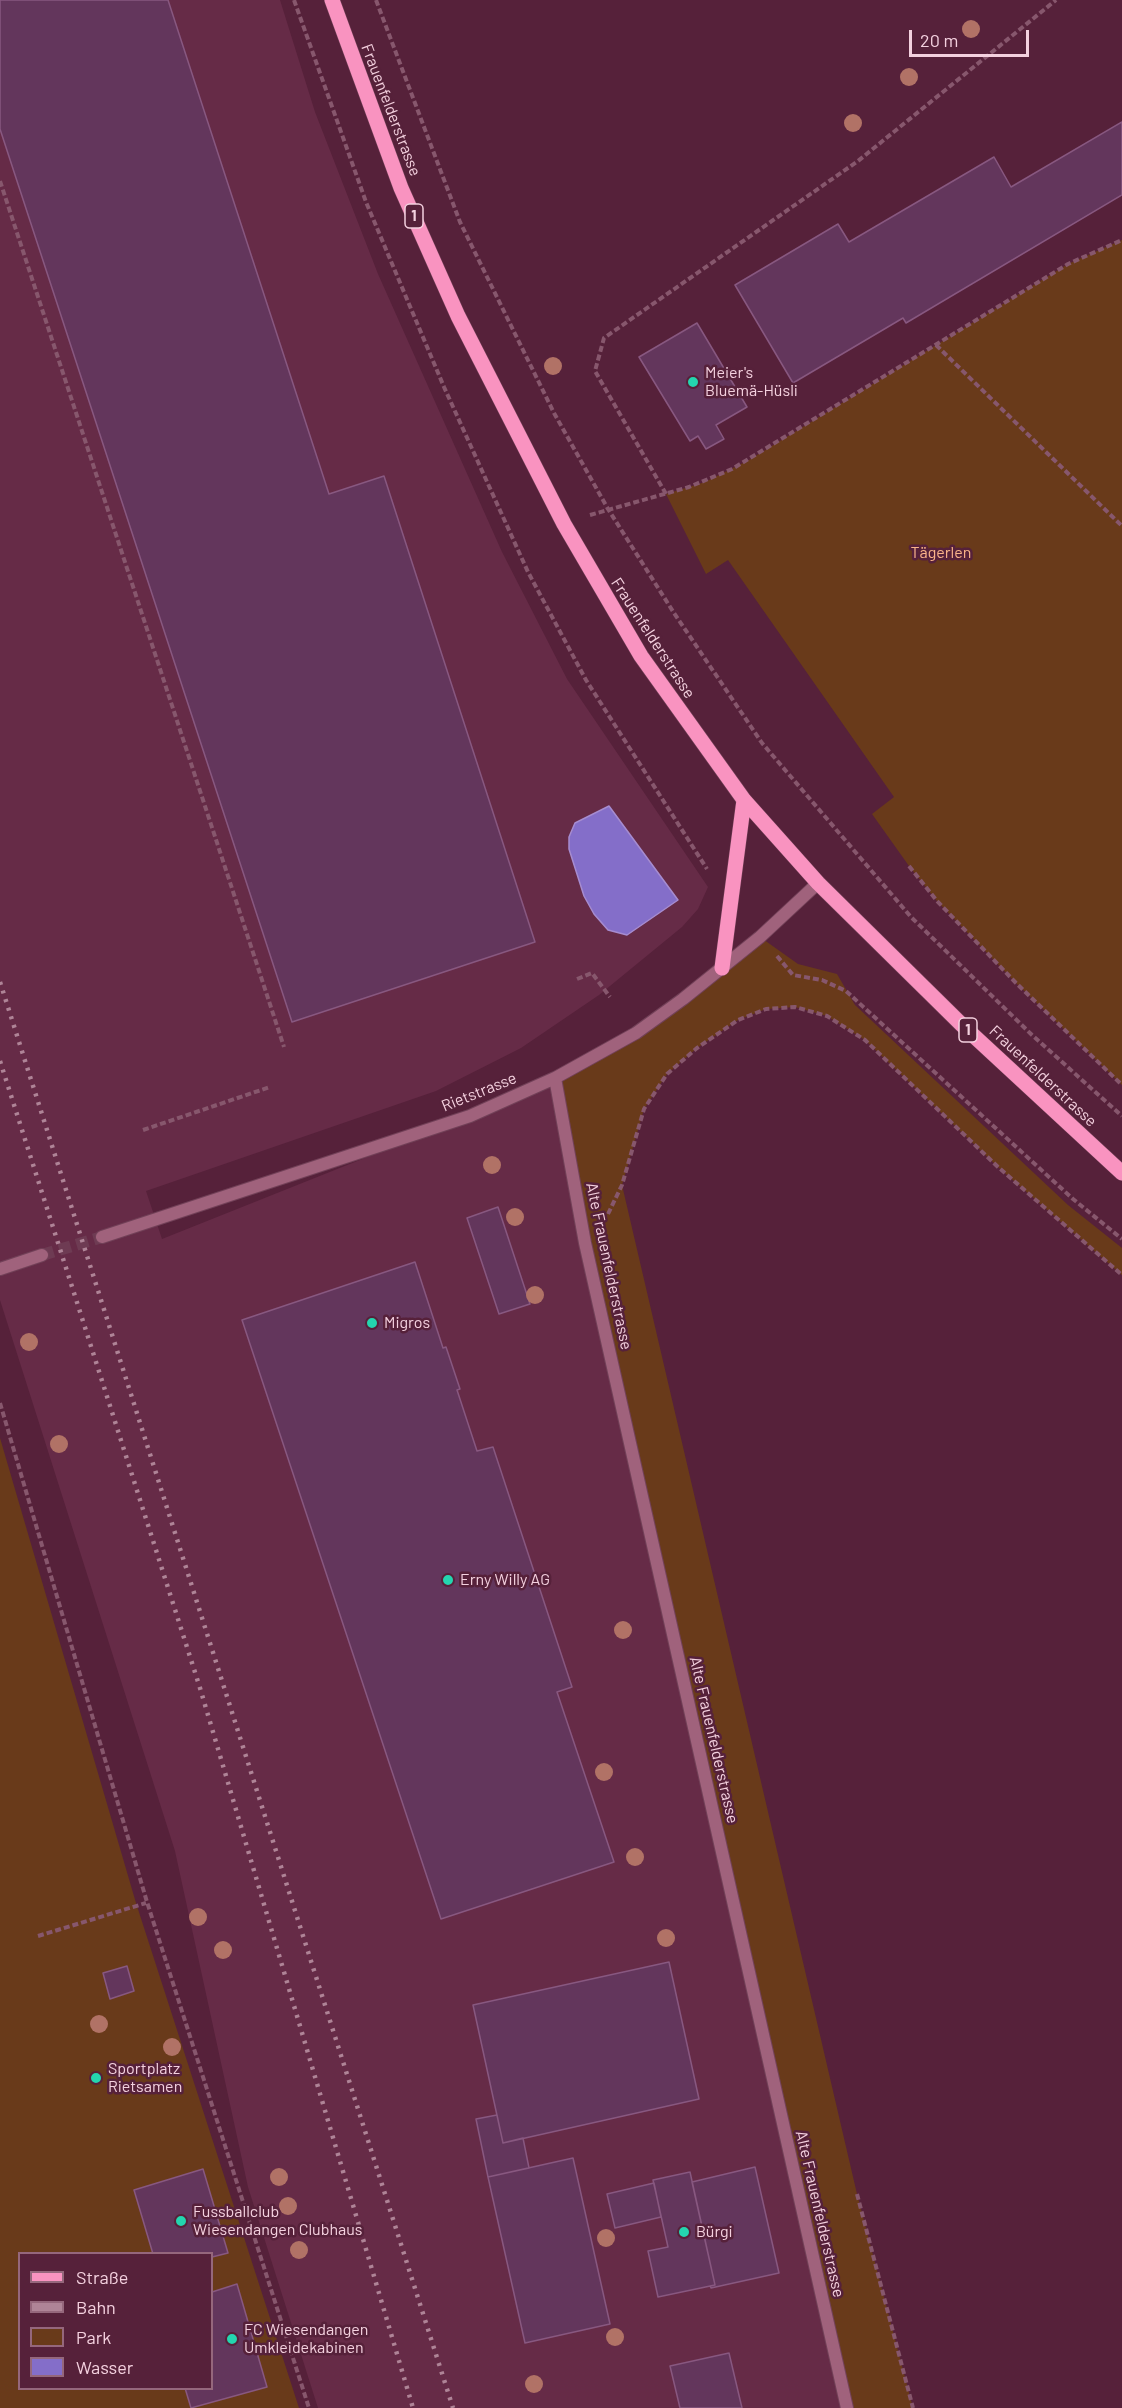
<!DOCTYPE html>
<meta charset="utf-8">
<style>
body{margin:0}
#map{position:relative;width:1122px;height:2408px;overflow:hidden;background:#56213a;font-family:Barlow,sans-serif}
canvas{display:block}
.legend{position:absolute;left:18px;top:2252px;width:195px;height:138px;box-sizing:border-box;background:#56213a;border:2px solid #95677c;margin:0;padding:8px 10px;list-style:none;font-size:18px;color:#f4d1df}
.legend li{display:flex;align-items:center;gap:12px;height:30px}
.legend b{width:30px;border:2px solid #95677c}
.scale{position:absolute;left:909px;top:30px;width:120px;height:27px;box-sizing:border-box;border:3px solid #f4d1df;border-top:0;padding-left:8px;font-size:18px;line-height:21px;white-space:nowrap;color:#f4d1df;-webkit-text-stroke:4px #56213a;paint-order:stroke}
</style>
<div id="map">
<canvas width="1122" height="2408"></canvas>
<ul class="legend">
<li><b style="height:8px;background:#f993c0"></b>Straße</li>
<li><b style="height:8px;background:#af8497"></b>Bahn</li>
<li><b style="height:16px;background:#693a1a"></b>Park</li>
<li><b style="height:16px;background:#846ec9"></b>Wasser</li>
</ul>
<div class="scale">20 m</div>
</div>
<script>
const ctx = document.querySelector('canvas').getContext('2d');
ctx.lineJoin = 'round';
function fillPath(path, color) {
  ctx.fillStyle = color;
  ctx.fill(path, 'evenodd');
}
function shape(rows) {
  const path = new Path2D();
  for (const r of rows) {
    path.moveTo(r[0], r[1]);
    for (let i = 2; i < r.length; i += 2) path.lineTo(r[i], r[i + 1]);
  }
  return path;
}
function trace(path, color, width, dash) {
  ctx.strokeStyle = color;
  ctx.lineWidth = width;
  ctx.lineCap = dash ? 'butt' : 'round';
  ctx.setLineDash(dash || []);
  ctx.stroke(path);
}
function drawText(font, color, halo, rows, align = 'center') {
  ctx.font = font + ' Barlow,sans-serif';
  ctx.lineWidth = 5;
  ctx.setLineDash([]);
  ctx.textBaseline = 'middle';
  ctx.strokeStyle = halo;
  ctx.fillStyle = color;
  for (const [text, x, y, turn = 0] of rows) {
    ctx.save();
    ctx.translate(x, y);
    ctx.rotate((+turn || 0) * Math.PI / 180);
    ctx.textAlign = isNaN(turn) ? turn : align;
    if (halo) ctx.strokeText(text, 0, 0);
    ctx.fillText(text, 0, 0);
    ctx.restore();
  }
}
fillPath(shape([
 [0,0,280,0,315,112,378,274,502,552,567,679,708,887,698,909,682,927,599,995,521,1048,436,1091,146,1191,162,1239,470,1116,555,1078,847,2408,318,2408,248,2187,175,1851,0,1300]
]), '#662b47');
fillPath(shape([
 [1122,240,1122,1085,1016,983,937,901,909,866,872,814,894,797,728,560,706,574,666,494,705,482,749,460,1068,264],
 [760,937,798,964,837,974,855,1005,1068,1205,1122,1248,1122,1275,998,1167,865,1040,827,1016,795,1007,766,1009,738,1020,697,1048,667,1074,644,1109,622,1185,857,2194,913,2408,847,2408,555,1078,589,1061],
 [0,1438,136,1903,299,2408,0,2408],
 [20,2254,212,2254,212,2388,20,2388]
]), '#693a1a');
const water = shape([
 [609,806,678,900,627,935,608,930,594,914,584,896,569,849,569,837,575,823,609,806]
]);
fillPath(water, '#846ec9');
trace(water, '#a68cd0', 1.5);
const building = shape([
 [0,0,168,0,329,494,384,476,535,942,292,1022,0,129,0,0],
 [1122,122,1122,195,906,323,903,318,793,383,735,285,838,224,849,242,994,157,1011,187,1122,122],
 [697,323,747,407,716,425,724,439,706,449,698,436,690,441,639,357,697,323],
 [498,1207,530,1304,499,1314,467,1218,498,1207],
 [415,1262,443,1348,446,1347,460,1389,457,1390,477,1451,493,1447,572,1687,557,1692,614,1862,441,1919,242,1320,415,1262],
 [669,1962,699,2099,503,2143,473,2005,669,1962],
 [127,1966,134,1991,110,1999,103,1973,127,1966],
 [497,2115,503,2143,523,2138,529,2168,488,2177,476,2119,497,2115],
 [573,2158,610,2324,525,2343,488,2177,573,2158],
 [755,2167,779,2273,711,2288,710,2286,715,2285,692,2182,755,2167],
 [203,2169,228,2253,212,2257,212,2254,153,2254,134,2190,203,2169],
 [690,2172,715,2285,658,2297,648,2251,668,2247,653,2180,690,2172],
 [654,2183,661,2217,615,2228,607,2194,654,2183],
 [237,2284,267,2387,191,2408,185,2388,212,2388,212,2292,237,2284],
 [729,2353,742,2408,680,2408,670,2366,729,2353]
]);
fillPath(building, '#63365c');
trace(building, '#885880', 1.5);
trace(shape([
 [42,1255,102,1237]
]), '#6e3b53', 12, [12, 6]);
const minor = shape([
 [555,1078,585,1243,847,2408],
 [102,1237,470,1116,555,1078,636,1033,683,999,760,937,818,883],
 [0,1269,42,1255]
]);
const primary = shape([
 [332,0,401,188,458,316,564,524,641,656,744,800,818,883,961,1024,1122,1173],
 [722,968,744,800]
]);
trace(minor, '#724158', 14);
trace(primary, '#724158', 16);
trace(shape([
 [294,0,366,202,444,387,528,572,586,680,707,869],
 [376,0,460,222,554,413,608,509,674,613,762,743,911,917,1032,1035,1122,1116],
 [0,181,284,1047],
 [936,345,1122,526],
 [666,494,595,371,604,338,858,161,1056,0],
 [590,515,689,487,732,469,1068,264,1122,240],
 [909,866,937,901,1016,983,1122,1085],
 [777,956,793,975,822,980,846,991,1073,1199,1122,1239],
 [577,979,592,973,610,997],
 [143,1130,270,1087],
 [608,1214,622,1185,644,1109,667,1074,697,1048,738,1020,766,1009,795,1007,827,1016,865,1040,998,1167,1122,1275],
 [0,1403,147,1902,309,2408],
 [38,1936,146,1903],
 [857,2194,913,2408]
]), '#87576d', 4, [6, 3]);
trace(minor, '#a0627c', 12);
trace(primary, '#f993c0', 15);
trace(shape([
 [0,982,453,2408],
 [0,1061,200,1688,413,2408]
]), '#af8497', 4.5, [3, 6]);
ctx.fillStyle = '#b17266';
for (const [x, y] of [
 [971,29],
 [909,77],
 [853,123],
 [553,366],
 [492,1165],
 [515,1217],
 [535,1295],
 [29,1342],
 [59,1444],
 [623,1630],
 [604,1772],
 [635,1857],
 [198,1917],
 [666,1938],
 [223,1950],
 [99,2024],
 [172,2047],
 [279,2177],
 [288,2206],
 [606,2238],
 [299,2250],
 [615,2337],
 [534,2384]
]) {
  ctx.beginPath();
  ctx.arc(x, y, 9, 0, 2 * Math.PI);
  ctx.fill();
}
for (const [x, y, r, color] of [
 [693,382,6,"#24d5af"],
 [372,1323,6,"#24d5af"],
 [448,1580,6,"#24d5af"],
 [96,2078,6,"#24d5af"],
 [181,2221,6,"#24d5af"],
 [684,2232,6,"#24d5af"],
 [232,2339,6,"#24d5af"]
]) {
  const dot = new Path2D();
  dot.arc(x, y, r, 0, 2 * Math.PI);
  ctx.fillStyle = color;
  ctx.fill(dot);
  trace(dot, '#56213a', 2);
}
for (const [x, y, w] of [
 [414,216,18],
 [968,1030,18]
]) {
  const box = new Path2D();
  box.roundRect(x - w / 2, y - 12, w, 24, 4.5);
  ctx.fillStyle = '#56213a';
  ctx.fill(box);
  trace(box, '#f4d1df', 1.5);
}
drawText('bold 15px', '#f4d1df', null, [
 ["1",414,216],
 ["1",968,1030]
]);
drawText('16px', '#f4d1df', '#56213a', [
 ["Frauenfelderstrasse",391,110,69],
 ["Frauenfelderstrasse",653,638,57],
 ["Frauenfelderstrasse",1043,1076,43],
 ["Rietstrasse",479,1092,-22],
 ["Alte Frauenfelderstrasse",609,1266,78],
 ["Alte Frauenfelderstrasse",714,1740,77],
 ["Alte Frauenfelderstrasse",820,2214,77]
]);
drawText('16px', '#f4d1df', '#56213a', [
 ["Meier's",705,373],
 ["Bluemä-Hüsli",705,391],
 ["Migros",384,1323],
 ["Erny Willy AG",460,1580],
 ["Sportplatz",108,2069],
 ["Rietsamen",108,2087],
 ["Fussballclub",193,2212],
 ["Wiesendangen Clubhaus",193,2230],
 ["Bürgi",696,2232],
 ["FC Wiesendangen",244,2330],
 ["Umkleidekabinen",244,2348]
], 'left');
drawText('16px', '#fbb58a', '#56213a', [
 ["Tägerlen",941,553]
]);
</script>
